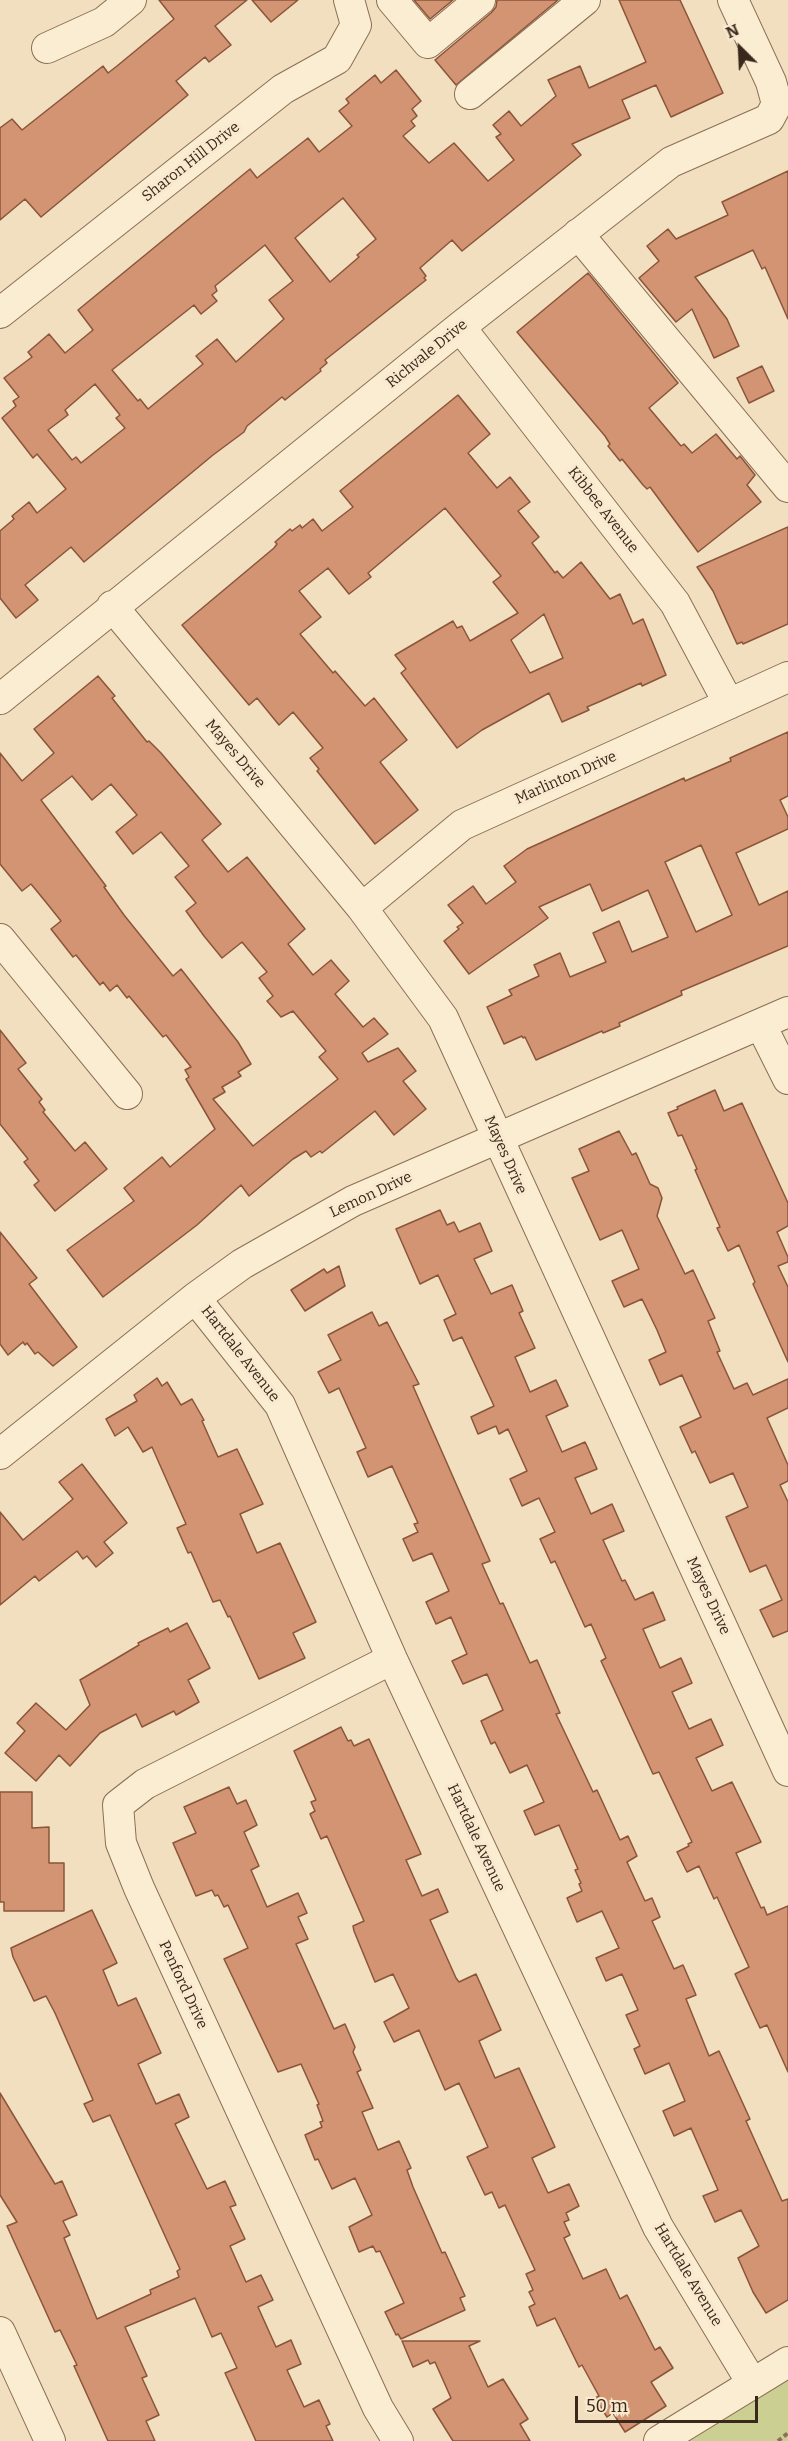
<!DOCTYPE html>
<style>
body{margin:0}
#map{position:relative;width:788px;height:2441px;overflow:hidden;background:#f1dfbf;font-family:Bitter,serif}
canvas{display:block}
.north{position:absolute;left:710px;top:18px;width:60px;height:60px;-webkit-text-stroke:4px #f8e9cf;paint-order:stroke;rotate:336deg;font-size:16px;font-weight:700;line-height:24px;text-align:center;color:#39281b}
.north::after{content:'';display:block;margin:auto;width:21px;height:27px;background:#39281b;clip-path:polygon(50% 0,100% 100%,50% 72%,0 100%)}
.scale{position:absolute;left:575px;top:2396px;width:183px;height:27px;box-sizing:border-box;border:3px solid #39281b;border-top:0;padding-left:8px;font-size:18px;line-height:21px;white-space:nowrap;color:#39281b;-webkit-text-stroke:4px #f8e9cf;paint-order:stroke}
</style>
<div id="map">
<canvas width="788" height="2441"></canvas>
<div class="north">N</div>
<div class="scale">50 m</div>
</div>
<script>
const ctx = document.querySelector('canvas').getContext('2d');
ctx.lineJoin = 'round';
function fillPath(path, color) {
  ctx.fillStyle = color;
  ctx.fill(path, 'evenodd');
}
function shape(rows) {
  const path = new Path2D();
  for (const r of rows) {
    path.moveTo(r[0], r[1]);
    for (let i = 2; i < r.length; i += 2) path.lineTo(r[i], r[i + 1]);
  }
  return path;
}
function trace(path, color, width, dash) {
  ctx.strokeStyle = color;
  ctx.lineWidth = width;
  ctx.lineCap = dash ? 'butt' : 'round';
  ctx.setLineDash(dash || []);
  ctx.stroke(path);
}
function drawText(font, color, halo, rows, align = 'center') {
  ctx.font = font + ' Bitter,serif';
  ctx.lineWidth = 6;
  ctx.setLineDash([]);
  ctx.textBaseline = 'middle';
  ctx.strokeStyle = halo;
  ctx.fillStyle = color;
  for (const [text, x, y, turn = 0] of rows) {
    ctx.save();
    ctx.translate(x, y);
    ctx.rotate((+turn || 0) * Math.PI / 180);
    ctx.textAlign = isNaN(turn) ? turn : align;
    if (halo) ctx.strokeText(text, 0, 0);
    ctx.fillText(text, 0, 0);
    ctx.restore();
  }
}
fillPath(shape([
 [788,2378,788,2441,685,2441]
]), '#cccf92');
const building = shape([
 [159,0,247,0,215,26,231,45,209,62,205,57,176,81,188,95,41,217,25,199,0,220,0,128,12,119,22,130,103,66,108,73,117,66,174,19,159,0],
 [252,0,298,0,271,22,252,0],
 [414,0,453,0,430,19,414,0],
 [497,0,558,0,456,85,435,60,491,13,496,7,497,0],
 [619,0,680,0,723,93,671,117,656,85,622,100,630,118,572,144,581,155,462,251,452,240,420,268,426,276,424,278,426,280,325,360,327,363,320,369,321,371,285,400,282,397,247,426,244,432,213,455,84,562,71,547,25,585,38,600,16,618,0,598,0,531,14,519,12,516,29,502,37,513,66,489,37,454,33,458,2,418,16,406,13,401,19,397,4,378,32,357,28,352,49,334,65,353,93,330,78,310,250,169,257,178,308,138,319,152,352,126,339,111,349,103,346,99,375,75,381,83,396,70,421,101,412,109,417,116,411,121,415,126,403,136,429,163,454,143,488,181,514,160,496,137,501,134,493,125,509,111,521,126,556,96,548,80,580,66,589,88,646,62,619,0],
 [343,198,376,239,357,255,359,257,330,282,295,238,343,198],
 [265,245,293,281,269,300,284,319,236,362,217,339,196,356,203,364,148,409,140,399,138,401,112,370,194,305,201,314,217,301,212,295,217,291,215,286,265,245],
 [95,384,120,415,116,418,125,428,81,463,76,457,72,460,48,430,68,415,65,410,95,384],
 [788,171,788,319,765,267,762,269,753,250,695,277,727,319,739,346,714,358,692,309,676,322,639,278,659,261,647,246,668,229,676,239,728,215,722,202,788,171],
 [588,273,678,383,649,408,681,446,684,444,692,453,716,434,737,459,740,456,755,475,747,485,761,502,698,552,650,487,647,489,643,485,622,459,620,461,608,446,610,444,605,436,517,332,588,273],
 [762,366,774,391,749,403,737,378,762,366],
 [458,395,490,434,468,453,497,488,510,477,530,502,518,511,539,537,532,543,555,573,557,571,563,578,581,562,610,599,620,594,633,624,643,619,666,675,642,686,641,683,601,701,587,707,589,710,562,722,549,693,482,730,457,748,401,673,406,669,395,655,453,621,457,628,462,626,470,641,518,613,493,582,501,576,445,508,368,573,371,577,349,594,328,568,299,591,321,617,300,634,333,673,335,671,365,706,374,698,407,740,380,762,418,810,375,844,317,771,319,769,310,758,323,748,293,712,279,725,257,698,249,705,182,625,274,548,277,544,275,542,290,529,292,531,300,525,302,528,313,519,322,531,353,507,340,491,458,395],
 [544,614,563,658,530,673,511,640,544,614],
 [788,527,788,624,743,644,742,642,737,644,713,591,697,567,788,527],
 [98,676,115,696,112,698,147,742,149,741,161,753,221,824,202,840,228,872,247,857,305,929,288,944,313,975,331,960,349,981,335,994,363,1027,374,1018,388,1034,362,1053,368,1062,398,1048,416,1071,403,1081,426,1109,394,1135,375,1111,322,1153,320,1151,311,1157,306,1151,293,1159,249,1196,241,1185,197,1225,103,1297,67,1250,134,1201,124,1188,162,1157,170,1167,215,1129,186,1079,189,1077,185,1070,191,1067,166,1035,163,1037,129,996,127,998,117,985,110,991,103,982,100,985,76,955,73,957,51,929,61,921,45,901,31,884,22,891,0,864,0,753,22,781,54,753,34,729,98,676],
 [72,776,92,800,111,784,137,815,116,832,133,854,161,832,189,866,175,877,196,903,186,911,204,936,222,958,242,942,267,972,259,978,273,996,267,1001,281,1017,293,1011,326,1051,319,1057,338,1079,253,1146,213,1099,225,1092,222,1087,241,1076,238,1072,251,1064,238,1042,181,969,173,976,124,915,104,887,106,886,41,800,72,776],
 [788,732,788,796,780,800,788,817,788,829,736,853,759,905,788,891,788,946,681,991,682,995,619,1023,620,1026,603,1033,602,1031,536,1060,525,1037,523,1038,522,1036,504,1044,487,1007,512,995,509,990,539,976,534,965,560,953,570,977,606,962,593,933,619,921,632,952,668,937,648,890,602,911,590,884,539,907,548,918,469,974,444,941,459,929,457,927,463,923,448,905,473,886,486,904,516,882,504,866,527,849,684,778,685,781,731,761,730,758,788,732],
 [701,845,732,915,696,932,665,862,701,845],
 [0,1030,26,1063,18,1069,42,1099,39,1102,45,1110,43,1112,75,1151,85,1142,107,1169,55,1211,34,1185,39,1181,24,1162,28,1159,0,1124,0,1030],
 [715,1090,724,1111,742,1103,788,1203,788,1226,777,1232,788,1257,788,1262,778,1266,788,1287,788,1362,753,1284,755,1282,739,1245,728,1251,717,1228,720,1227,695,1170,697,1169,682,1135,678,1136,668,1113,678,1109,677,1107,715,1090],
 [619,1131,632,1155,636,1153,650,1184,658,1188,662,1198,657,1216,685,1274,693,1270,715,1318,708,1321,720,1351,717,1352,734,1389,747,1383,753,1395,788,1379,788,1408,767,1418,788,1465,788,1481,780,1485,788,1502,788,1631,773,1637,760,1610,782,1600,766,1565,750,1572,726,1517,748,1507,733,1473,710,1483,695,1451,692,1453,680,1427,701,1417,682,1375,660,1385,649,1360,666,1352,657,1330,642,1299,624,1307,612,1281,639,1269,622,1230,600,1240,572,1178,589,1171,579,1149,619,1131],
 [440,1210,447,1225,454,1222,459,1232,480,1223,492,1251,474,1259,491,1294,512,1285,523,1311,519,1313,535,1348,515,1357,530,1392,556,1380,568,1406,546,1416,562,1452,585,1442,587,1446,597,1469,575,1478,591,1514,612,1504,624,1531,603,1540,622,1581,625,1580,635,1600,653,1592,665,1620,643,1629,660,1668,681,1658,692,1683,672,1692,689,1729,711,1719,723,1745,696,1758,712,1791,732,1782,761,1842,736,1853,761,1908,764,1907,767,1915,788,1906,788,2072,767,2025,760,2028,735,1974,749,1967,717,1897,714,1899,699,1866,687,1872,677,1852,689,1846,688,1844,692,1842,659,1772,653,1774,601,1661,606,1658,591,1624,585,1627,555,1561,551,1563,540,1539,555,1532,539,1498,522,1506,510,1479,527,1471,508,1429,499,1434,496,1426,478,1434,471,1417,494,1406,462,1337,453,1341,444,1320,456,1314,438,1275,420,1284,396,1229,440,1210],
 [0,1232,37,1278,29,1284,77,1347,53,1366,38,1352,35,1354,27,1343,25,1345,23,1342,8,1355,0,1344,0,1232],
 [339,1266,345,1286,305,1311,291,1290,324,1269,327,1273,339,1266],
 [372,1312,379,1326,387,1322,419,1384,413,1386,490,1561,482,1564,500,1604,503,1603,530,1663,537,1660,560,1713,556,1714,593,1792,597,1790,620,1840,628,1836,637,1856,627,1862,645,1901,652,1898,660,1917,652,1921,674,1969,683,1965,696,1995,686,1999,709,2056,719,2051,750,2119,746,2121,782,2201,788,2199,788,2300,766,2313,753,2292,738,2258,759,2246,741,2210,715,2222,703,2196,718,2190,691,2128,674,2136,663,2111,685,2101,669,2063,645,2074,634,2049,640,2046,626,2015,638,2010,622,1974,606,1981,596,1958,619,1948,602,1911,577,1922,567,1898,582,1891,579,1884,581,1883,575,1870,578,1869,559,1825,535,1835,524,1811,544,1802,527,1765,510,1773,495,1742,491,1744,481,1721,503,1710,487,1674,463,1684,452,1661,467,1654,451,1617,436,1624,426,1602,449,1591,432,1553,413,1561,403,1539,418,1532,414,1524,418,1523,392,1466,368,1477,357,1452,366,1448,339,1388,329,1393,318,1372,341,1360,328,1335,372,1312],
 [157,1378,162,1386,167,1382,181,1405,192,1399,204,1420,202,1421,218,1457,237,1449,263,1504,240,1514,257,1553,280,1543,316,1622,293,1633,305,1658,259,1679,230,1616,228,1617,220,1600,213,1602,191,1552,188,1553,177,1528,186,1524,152,1447,143,1452,128,1427,115,1436,106,1419,137,1401,134,1395,157,1378],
 [82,1464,127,1523,104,1542,113,1553,96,1567,87,1556,83,1559,77,1551,39,1581,35,1576,0,1605,0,1512,23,1540,73,1499,59,1482,82,1464],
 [187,1623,210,1668,188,1680,199,1702,176,1715,174,1711,142,1727,136,1714,100,1733,70,1766,59,1755,36,1781,5,1753,25,1731,17,1723,36,1703,66,1730,90,1705,80,1680,139,1645,138,1643,168,1628,170,1632,187,1623],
 [341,1727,348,1741,351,1740,354,1746,369,1739,421,1854,406,1860,422,1896,438,1889,448,1912,430,1920,456,1978,459,1982,476,1974,501,2030,479,2041,495,2078,519,2068,555,2147,532,2158,548,2193,569,2184,579,2206,566,2213,569,2220,564,2222,570,2235,564,2238,583,2279,606,2269,620,2299,627,2295,655,2350,660,2347,673,2368,651,2382,666,2406,625,2432,613,2413,607,2417,595,2398,599,2396,582,2365,579,2367,555,2318,537,2326,529,2307,535,2304,529,2292,533,2290,526,2274,535,2270,505,2205,499,2208,492,2192,485,2195,467,2157,488,2147,459,2083,445,2090,419,2030,394,2042,384,2022,409,2008,393,1974,375,1982,354,1931,353,1926,364,1921,327,1836,321,1839,310,1814,315,1811,311,1802,316,1800,294,1751,341,1727],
 [229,1787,237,1804,246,1800,257,1825,244,1832,259,1866,251,1870,267,1907,298,1893,307,1913,298,1917,308,1939,296,1944,334,2029,345,2024,355,2047,353,2052,361,2070,357,2072,373,2108,362,2112,378,2150,399,2141,411,2168,407,2170,413,2187,442,2253,445,2252,465,2296,460,2298,465,2310,401,2339,398,2334,396,2335,385,2312,404,2303,380,2251,376,2252,373,2246,359,2252,349,2227,372,2215,355,2178,332,2189,318,2159,315,2160,305,2135,322,2127,320,2122,323,2121,317,2105,319,2104,301,2064,278,2072,224,1959,248,1948,228,1905,224,1907,218,1895,215,1896,212,1890,196,1896,173,1843,196,1833,184,1807,229,1787],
 [0,1792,32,1792,32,1828,49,1827,49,1863,64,1863,64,1911,4,1911,4,1902,0,1902,0,1792],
 [92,1910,117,1963,103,1970,118,2006,136,1998,161,2053,138,2064,156,2104,179,2094,189,2117,175,2124,207,2189,225,2181,236,2205,230,2207,245,2239,230,2246,246,2282,261,2275,273,2300,258,2307,276,2347,291,2340,301,2364,287,2370,304,2407,319,2400,330,2424,326,2426,333,2441,256,2441,225,2373,237,2368,221,2333,212,2337,195,2298,125,2327,147,2376,142,2378,159,2415,146,2421,155,2441,108,2441,74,2366,77,2365,60,2330,55,2332,7,2226,17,2222,0,2195,0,2093,55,2184,62,2181,77,2215,63,2221,70,2235,64,2238,97,2319,151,2294,150,2290,179,2277,177,2271,180,2269,110,2115,93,2122,84,2104,93,2100,55,2013,46,1996,34,2001,13,1957,11,1948,92,1910],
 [402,2341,480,2341,469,2346,488,2387,503,2379,528,2419,520,2424,530,2441,453,2441,433,2409,451,2398,435,2362,430,2364,428,2360,413,2367,402,2341]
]);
fillPath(building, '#d29472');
trace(building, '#8b553a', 1.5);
const minor = shape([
 [392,0,428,43,480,0],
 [47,48,104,22,131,0],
 [470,94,585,0],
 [578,234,788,487],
 [0,313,283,89,337,59,356,25,349,0],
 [460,327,675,603,729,704],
 [112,606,362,908,443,1018,788,1771],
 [0,699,460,327,671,162,769,119,777,104,771,82,733,0],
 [362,908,462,825,788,677],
 [0,939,127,1094],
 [761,1025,788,1079],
 [195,1298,280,1405,392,1659,658,2227,752,2383],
 [0,1454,195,1298,242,1264,353,1201,788,1012],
 [392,1659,145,1784,118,1805,121,1843,139,1888,378,2408,398,2441],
 [0,2332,50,2441],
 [659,2441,788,2362]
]);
trace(minor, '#8b6f56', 32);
trace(shape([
 [778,2441,788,2433]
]), '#8b6f56', 4, [4.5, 3]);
trace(minor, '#fbedd2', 30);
drawText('15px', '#39281b', '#f8e9cf', [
 ["Sharon Hill Drive",191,162,-38],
 ["Richvale Drive",427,354,-39],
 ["Kibbee Avenue",603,510,52],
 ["Mayes Drive",235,754,50],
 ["Marlinton Drive",566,778,-24],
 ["Mayes Drive",505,1155,66],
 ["Lemon Drive",371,1195,-25],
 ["Hartdale Avenue",240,1354,52],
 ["Mayes Drive",708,1596,65],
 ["Hartdale Avenue",476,1838,65],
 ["Penford Drive",183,1985,65],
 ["Hartdale Avenue",688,2275,59]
]);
</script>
